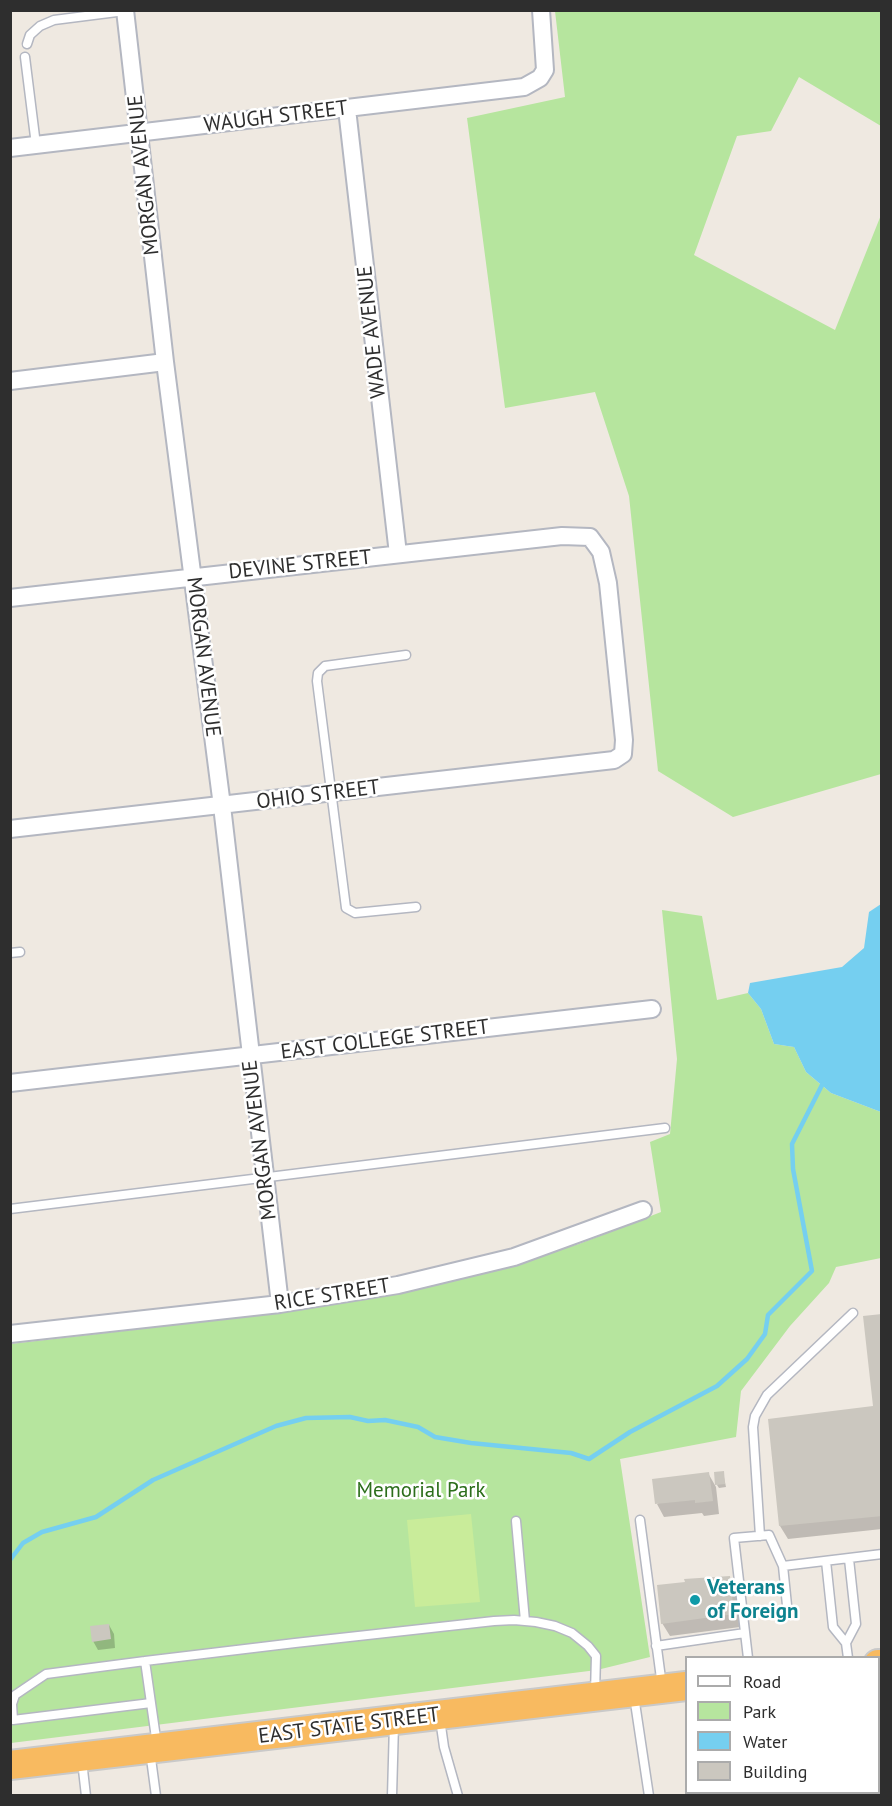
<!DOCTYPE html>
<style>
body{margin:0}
#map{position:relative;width:892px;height:1806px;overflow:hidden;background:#efe9e1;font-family:"PT Sans",sans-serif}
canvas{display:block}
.frame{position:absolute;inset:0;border:12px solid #2e2e2e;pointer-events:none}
.legend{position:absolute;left:685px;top:1656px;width:195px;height:138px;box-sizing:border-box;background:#fff;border:2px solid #ababab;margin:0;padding:8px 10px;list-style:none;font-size:18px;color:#2e2e2e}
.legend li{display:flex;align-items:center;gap:12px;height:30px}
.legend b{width:30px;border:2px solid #ababab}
</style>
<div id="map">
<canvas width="892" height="1806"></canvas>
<div class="frame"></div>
<ul class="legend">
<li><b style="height:8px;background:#fff"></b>Road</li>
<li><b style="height:16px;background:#b6e59e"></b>Park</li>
<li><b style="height:16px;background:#75cff0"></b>Water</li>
<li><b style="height:16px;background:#cbc7bf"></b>Building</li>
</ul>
</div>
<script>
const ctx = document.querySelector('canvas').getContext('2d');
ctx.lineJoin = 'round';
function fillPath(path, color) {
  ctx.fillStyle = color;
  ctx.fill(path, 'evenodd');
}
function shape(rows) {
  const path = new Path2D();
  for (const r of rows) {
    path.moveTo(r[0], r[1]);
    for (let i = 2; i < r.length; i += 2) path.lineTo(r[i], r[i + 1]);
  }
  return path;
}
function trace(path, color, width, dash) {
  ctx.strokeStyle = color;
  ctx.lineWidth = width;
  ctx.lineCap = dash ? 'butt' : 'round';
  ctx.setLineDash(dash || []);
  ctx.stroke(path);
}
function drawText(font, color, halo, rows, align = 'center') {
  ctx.font = font + ' "PT Sans",sans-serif';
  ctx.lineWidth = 5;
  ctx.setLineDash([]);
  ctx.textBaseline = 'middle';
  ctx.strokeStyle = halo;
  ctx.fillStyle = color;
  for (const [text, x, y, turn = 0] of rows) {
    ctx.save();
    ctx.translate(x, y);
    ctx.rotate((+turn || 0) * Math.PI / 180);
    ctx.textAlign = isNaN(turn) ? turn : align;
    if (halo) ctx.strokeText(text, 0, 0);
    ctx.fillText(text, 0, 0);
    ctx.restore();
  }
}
fillPath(shape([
 [555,11,881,11,881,126,799,77,771,131,737,136,694,255,835,330,881,215,881,774,733,817,658,771,629,496,595,392,505,408,467,118,565,97],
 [662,910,702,916,717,1000,748,993,761,1009,774,1044,794,1047,806,1072,831,1093,881,1112,881,1258,836,1267,829,1283,790,1326,741,1391,736,1437,620,1459,650,1657,597,1670,11,1743,10,1344,278,1313,419,1288,579,1244,661,1212,650,1142,670,1134,677,1059]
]), '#b6e59e');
fillPath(shape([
 [471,1514,480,1602,415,1607,407,1520]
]), '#c9ec9a');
fillPath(shape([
 [881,904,881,1112,831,1093,806,1072,794,1047,774,1044,761,1009,748,993,750,983,842,967,864,948,869,912],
 [833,1792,834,1795,756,1796,756,1793]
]), '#75cff0');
fillPath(shape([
 [882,1316,882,1529,788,1539,780,1526,770,1420,875,1408],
 [723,1472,726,1487,719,1488,717,1485],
 [708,1473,716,1487,719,1514,704,1516,702,1513,664,1517,657,1504],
 [729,1578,737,1591,740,1627,670,1636,662,1623],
 [109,1625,114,1634,115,1648,98,1650,93,1641]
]), '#0003');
trace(shape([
 [10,1560,23,1543,42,1532,96,1517,153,1480,276,1426,306,1418,350,1417,368,1421,385,1420,418,1427,435,1437,471,1443,571,1453,589,1459,630,1432,717,1386,747,1359,765,1334,768,1315,812,1271,793,1169,792,1144,822,1085,827,1083]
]), '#75cff0', 4.5);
fillPath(shape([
 [882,1314,882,1516,779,1526,768,1419,873,1406,863,1316],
 [724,1471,725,1484,715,1485,714,1472],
 [709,1472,713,1501,695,1503,695,1500,655,1504,652,1479],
 [730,1576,734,1614,661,1624,657,1585,685,1582,684,1579],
 [109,1624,111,1639,92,1642,90,1626]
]), '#cbc7bf');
const service = shape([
 [27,44,30,35,40,26,54,20,125,11],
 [25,57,36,145],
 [406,655,325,666,318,673,317,681,346,908,355,913,416,907],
 [10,953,20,952],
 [10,1209,665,1128],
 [640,1520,662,1686],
 [516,1521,525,1621],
 [760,1536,753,1427,755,1416,767,1395,853,1313],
 [826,1561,833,1627,846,1643,848,1658],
 [788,1615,783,1566,882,1554],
 [846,1643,856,1624,849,1559],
 [656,1646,745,1633],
 [748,1658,734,1538,769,1535,783,1566],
 [145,1661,46,1674,15,1695,12,1704,13,1720,151,1703],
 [634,1696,649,1796],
 [440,1719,444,1747,458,1796],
 [157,1745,145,1661,295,1643,494,1621,514,1620,536,1622,555,1626,572,1633,588,1646,596,1656,595,1693],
 [150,1751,156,1796],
 [82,1761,86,1796],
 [392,1796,394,1724]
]);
const minor = shape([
 [125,10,165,362,222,806,280,1304],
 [347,109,398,554],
 [10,148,524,87,540,78,545,70,541,10],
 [10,381,165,362],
 [10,598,562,536,590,537,601,552,608,583,624,740,623,754,614,760,10,829],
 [10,1083,652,1009],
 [10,1334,280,1304,398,1285,514,1257,643,1210],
 [878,1783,882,1782],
 [867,1792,867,1796]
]);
const trunk = shape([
 [878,1664,882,1664],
 [10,1765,686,1686]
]);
trace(service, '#b4b7c1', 11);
trace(minor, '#b4b7c1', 20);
trace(trunk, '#c9c9c9', 32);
trace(service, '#fff', 8);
trace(minor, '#fff', 16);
trace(trunk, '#f8ba60', 28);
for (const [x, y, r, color] of [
 [695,1600,6,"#0f9aa8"]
]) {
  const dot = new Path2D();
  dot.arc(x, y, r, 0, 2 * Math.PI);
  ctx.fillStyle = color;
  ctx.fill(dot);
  trace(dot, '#fff', 2);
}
drawText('21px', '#2e2e2e', '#fff', [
 ["WAUGH STREET",276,117,-7],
 ["MORGAN AVENUE",144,175,-96],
 ["WADE AVENUE",372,332,-96],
 ["DEVINE STREET",300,565,-6],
 ["MORGAN AVENUE",203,657,83],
 ["OHIO STREET",318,795,-7],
 ["EAST COLLEGE STREET",385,1040,-7],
 ["MORGAN AVENUE",260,1140,-97],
 ["RICE STREET",332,1295,-9],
 ["EAST STATE STREET",349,1726,-7]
]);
drawText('21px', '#2c6e1b', '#fff', [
 ["Memorial Park",421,1491]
]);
drawText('bold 21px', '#0d838f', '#fff', [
 ["Veterans",707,1588],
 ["of Foreign",707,1612]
], 'left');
</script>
